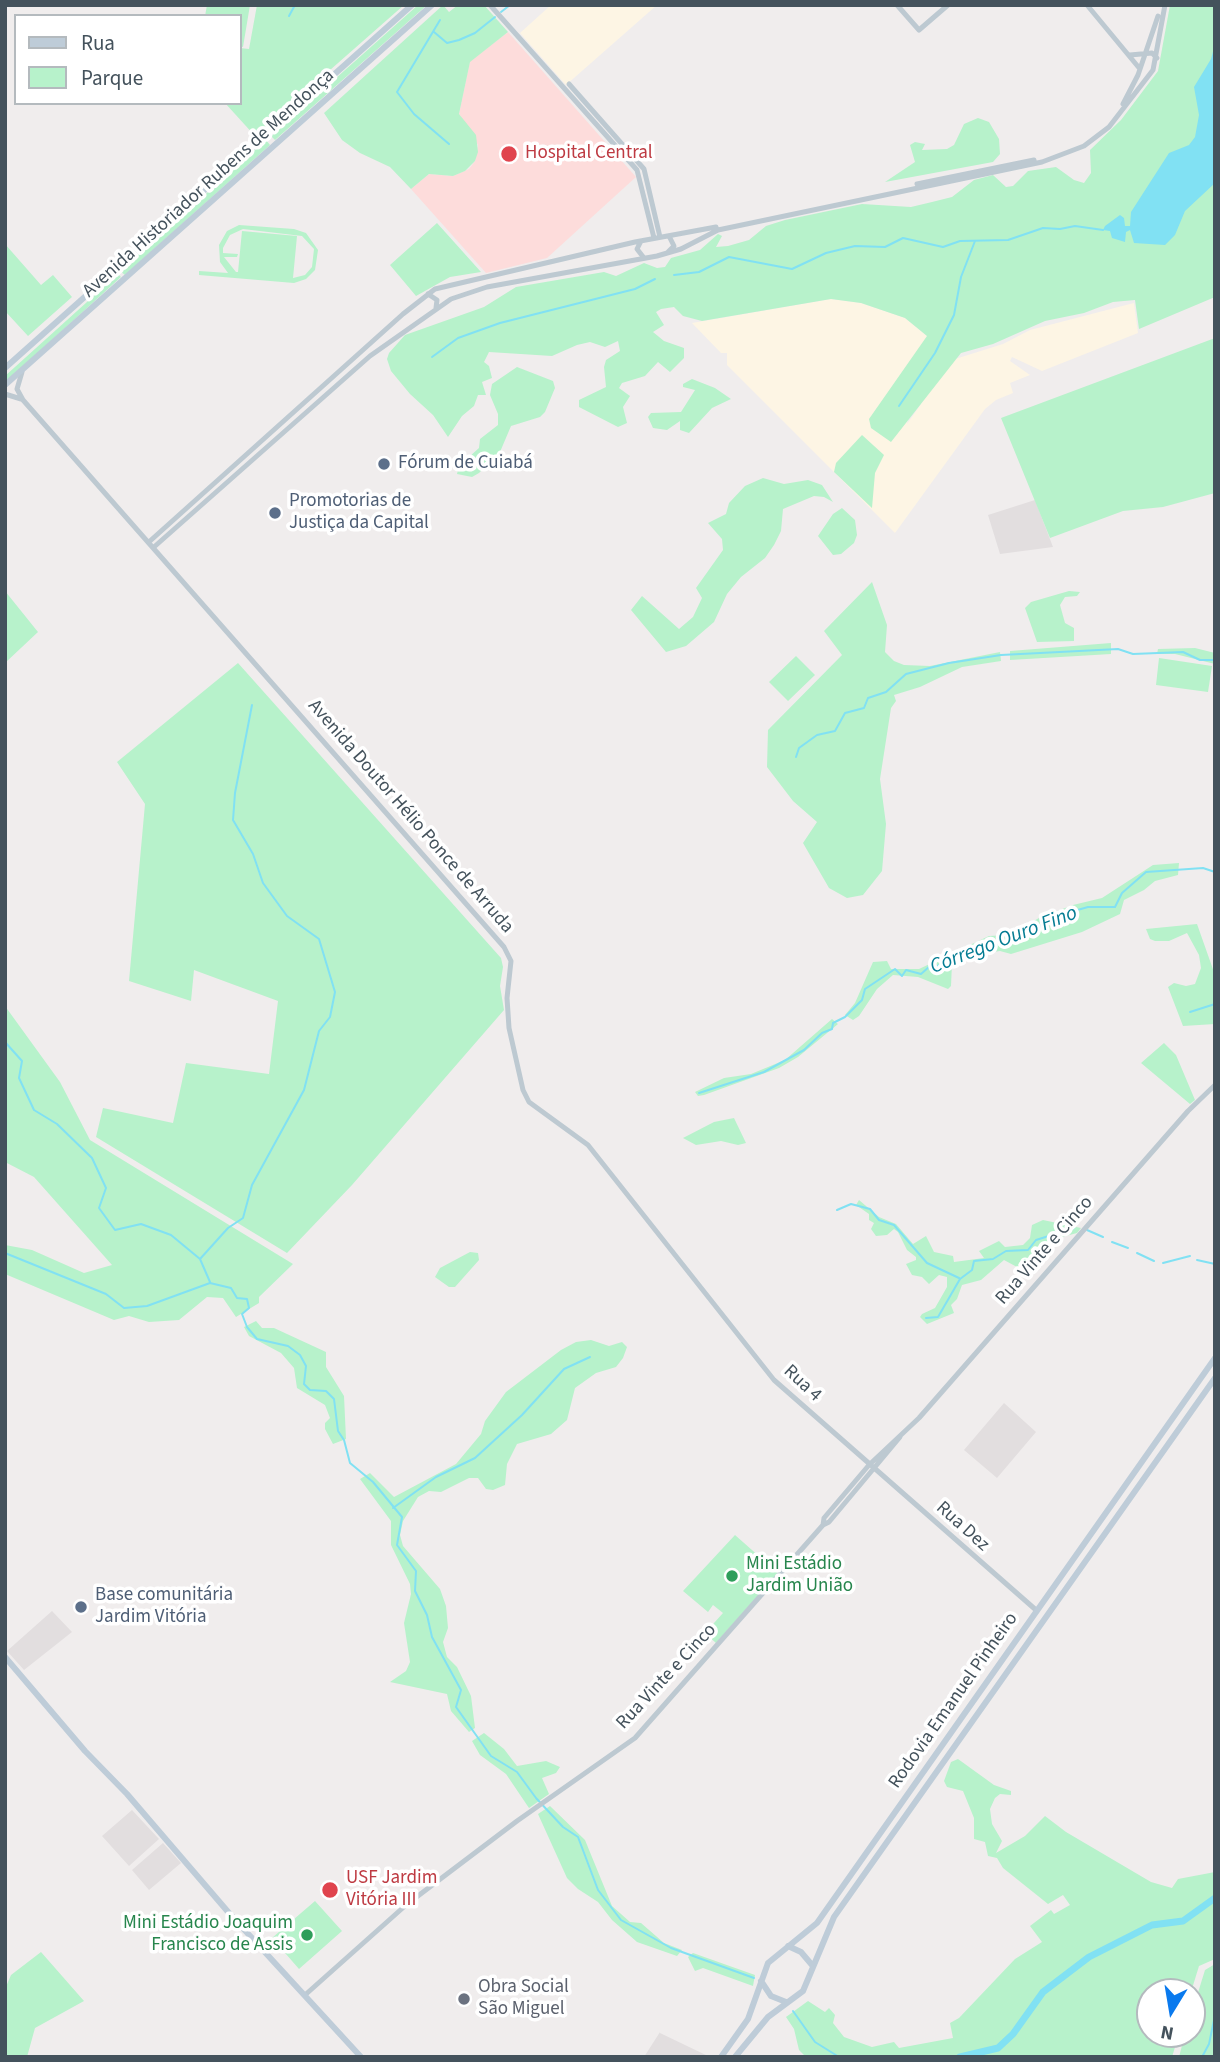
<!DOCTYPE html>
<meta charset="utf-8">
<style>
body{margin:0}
#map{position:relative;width:1220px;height:2062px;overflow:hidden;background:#f0eded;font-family:"Source Sans 3",sans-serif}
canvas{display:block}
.frame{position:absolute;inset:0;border:7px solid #44525c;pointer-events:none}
.legend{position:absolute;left:14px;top:14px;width:228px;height:91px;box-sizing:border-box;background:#fff;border:2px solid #b4babe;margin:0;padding:9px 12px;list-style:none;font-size:21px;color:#44525c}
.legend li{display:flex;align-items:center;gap:14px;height:35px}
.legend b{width:35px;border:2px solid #b4babe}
.north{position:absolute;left:1136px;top:1978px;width:70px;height:70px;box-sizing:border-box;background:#fff;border:2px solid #b4babe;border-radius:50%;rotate:191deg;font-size:19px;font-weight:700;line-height:28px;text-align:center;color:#44525c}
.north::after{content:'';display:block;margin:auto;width:24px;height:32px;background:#0a7aee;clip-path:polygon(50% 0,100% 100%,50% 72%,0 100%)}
</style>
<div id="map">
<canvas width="1220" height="2062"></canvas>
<div class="frame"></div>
<ul class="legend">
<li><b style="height:9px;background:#beccd8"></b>Rua</li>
<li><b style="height:19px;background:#b7f2cb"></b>Parque</li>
</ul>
<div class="north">N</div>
</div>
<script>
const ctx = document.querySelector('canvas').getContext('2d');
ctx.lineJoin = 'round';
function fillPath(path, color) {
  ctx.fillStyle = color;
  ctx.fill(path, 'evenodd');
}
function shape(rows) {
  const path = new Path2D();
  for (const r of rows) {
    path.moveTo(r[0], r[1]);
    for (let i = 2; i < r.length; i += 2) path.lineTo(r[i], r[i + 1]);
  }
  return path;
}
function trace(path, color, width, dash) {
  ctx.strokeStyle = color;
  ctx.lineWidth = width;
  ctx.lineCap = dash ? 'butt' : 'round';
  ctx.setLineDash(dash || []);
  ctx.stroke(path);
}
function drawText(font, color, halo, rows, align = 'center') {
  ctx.font = font + ' "Source Sans 3",sans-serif';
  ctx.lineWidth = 7;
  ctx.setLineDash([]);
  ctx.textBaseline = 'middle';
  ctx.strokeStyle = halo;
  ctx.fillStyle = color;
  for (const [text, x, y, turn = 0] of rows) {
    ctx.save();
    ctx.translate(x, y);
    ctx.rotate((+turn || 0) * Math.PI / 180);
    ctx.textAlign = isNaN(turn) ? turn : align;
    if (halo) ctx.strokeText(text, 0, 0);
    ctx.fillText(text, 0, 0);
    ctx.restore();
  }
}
fillPath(shape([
 [551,5,657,5,566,85,520,33],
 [831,299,861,303,905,318,927,336,907,424,952,360,1003,344,1030,330,1130,304,1134,303,1138,333,1042,371,1012,357,1010,361,1030,375,1010,383,1013,393,996,400,985,409,895,533,727,365,727,353,721,353,692,323]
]), '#fdf5e4');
fillPath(shape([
 [1035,500,1053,547,1000,554,988,515],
 [1004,1403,1036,1432,997,1478,964,1450],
 [52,1611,72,1632,24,1670,7,1651],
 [132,1810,159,1839,129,1866,102,1836],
 [163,1843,181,1863,149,1890,132,1870],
 [660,2032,660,2033,710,2057,644,2057]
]), '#e2dedf');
fillPath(shape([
 [508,32,636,177,547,258,486,273,411,189,429,174,453,176,469,169,475,161,478,145,459,114,470,61]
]), '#fddcdb');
fillPath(shape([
 [207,5,250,5,243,47,240,46,240,16,205,16],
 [257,5,404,5,255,136,225,103,240,103,240,48,249,49],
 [418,5,427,5,275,140,271,136],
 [443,5,449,12,458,5,484,5,508,32,470,62,459,114,476,135,478,152,475,161,465,171,453,176,429,174,411,189,390,167,360,153,342,140,324,113],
 [1170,5,1215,5,1215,297,1139,329,1135,300,1113,302,1084,313,1045,321,993,344,961,353,891,442,871,428,869,419,927,336,905,318,861,303,831,299,702,321,683,316,674,307,661,309,656,312,664,325,653,332,664,341,684,348,684,358,670,372,658,362,645,376,622,383,619,388,630,396,623,407,627,423,618,427,579,407,579,400,606,387,604,367,606,360,620,351,618,341,605,347,590,342,577,345,552,356,489,352,484,362,489,366,492,378,482,382,486,395,478,395,474,406,462,416,448,437,433,415,410,394,391,371,387,359,389,353,405,335,484,307,516,287,604,272,616,276,644,263,657,268,665,267,671,258,700,250,718,234,722,236,716,247,728,246,749,240,766,226,785,220,862,204,911,207,932,202,952,197,974,180,993,175,1006,187,1013,186,1028,171,1056,167,1074,180,1084,183,1091,173,1090,150,1121,120,1158,71],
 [978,118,989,122,999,139,1000,154,993,162,885,182,915,162,910,145,915,142,925,144,922,150,947,149,954,145,964,124],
 [266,140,270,145,125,275,120,271],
 [437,223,481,272,450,277,416,296,390,265],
 [239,225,294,229,306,233,318,250,315,270,306,279,294,283,199,275,199,271,228,273,220,262,219,245,227,231],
 [243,229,302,236,314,249,312,267,305,275,293,278,297,236,242,231,238,272,236,272,224,257,237,257,238,254,223,253,223,248,230,235],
 [5,244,41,285,53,275,72,297,28,336,5,311],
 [118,274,121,277,8,380,5,376],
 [1215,338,1215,493,1163,507,1123,511,1050,538,1001,418],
 [517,367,553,381,555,388,545,412,540,417,511,426,500,452,479,473,472,477,457,474,459,466,479,448,480,439,498,425,498,414,490,395,492,384],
 [692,379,715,388,731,399,712,408,689,433,680,430,680,421,667,430,653,428,648,417,651,413,681,412,695,390,683,387,683,384],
 [862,435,884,455,875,473,872,508,834,472,836,463],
 [763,478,784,484,808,480,822,485,833,502,824,497,814,496,783,509,781,531,774,545,765,558,741,577,727,594,714,622,686,646,666,652,631,610,642,596,679,629,693,617,702,598,696,588,723,550,722,539,708,523,726,514,729,503,745,486],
 [842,508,855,520,857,535,854,543,841,554,833,555,818,536,833,514],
 [872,582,887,625,885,652,894,661,904,665,930,666,1000,652,1001,661,962,667,920,687,894,695,896,701,891,708,880,779,886,824,882,871,863,895,847,898,829,888,803,843,817,822,793,801,767,767,768,730,842,655,824,631],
 [5,591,38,632,5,663],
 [1069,591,1080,592,1077,596,1065,597,1060,605,1065,623,1074,628,1074,641,1037,642,1025,608,1031,602],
 [1111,643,1111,654,1010,660,1010,651],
 [1195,648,1215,653,1215,664,1175,654,1157,654,1158,649],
 [796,656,815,675,788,701,769,682],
 [1159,658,1212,666,1208,692,1156,685],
 [238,663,501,958,503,967,500,986,504,1010,352,1185,287,1253,96,1137,103,1108,173,1123,186,1063,269,1074,278,1001,194,970,191,1001,129,981,145,804,117,762],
 [1179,863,1178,875,1155,881,1144,890,1124,900,1120,914,1082,932,1011,954,1000,951,965,956,952,963,951,986,948,989,918,977,893,975,877,989,859,1016,853,1020,845,1015,855,1003,873,962,887,961,891,969,919,969,989,936,1009,935,1039,918,1073,905,1102,898,1153,865],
 [1197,924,1215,975,1215,1024,1183,1026,1168,987,1174,983,1186,986,1195,984,1201,968,1199,955,1187,933,1169,941,1155,941,1150,939,1146,929],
 [5,1006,60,1082,90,1140,293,1264,259,1297,259,1303,236,1317,223,1298,207,1297,179,1320,149,1322,129,1316,114,1320,5,1274,5,1245,32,1250,84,1273,112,1265,34,1177,5,1162],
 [832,1019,838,1024,798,1057,779,1068,704,1095,698,1096,695,1092,724,1078,751,1074,785,1060],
 [1164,1043,1176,1055,1195,1100,1190,1104,1141,1063],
 [734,1118,746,1143,738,1145,721,1141,696,1145,683,1138,714,1122],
 [859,1200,879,1217,896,1224,913,1244,926,1236,934,1252,953,1256,954,1262,984,1258,979,1251,999,1241,1005,1247,1023,1245,1030,1238,1032,1225,1043,1220,1081,1228,1077,1233,1062,1237,1054,1245,1043,1248,1032,1262,1017,1267,1004,1260,981,1280,962,1285,957,1299,951,1305,954,1313,927,1324,920,1317,922,1314,935,1308,947,1287,947,1277,939,1275,929,1284,922,1277,912,1275,906,1264,916,1260,916,1257,907,1250,898,1232,894,1229,887,1235,876,1236,871,1229,874,1223,869,1220,869,1214,856,1205],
 [470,1252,478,1253,479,1260,455,1287,449,1287,435,1277,440,1268],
 [256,1321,262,1328,274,1328,326,1352,326,1367,344,1396,346,1439,333,1444,325,1429,325,1423,330,1418,325,1405,297,1388,294,1368,281,1353,249,1336,244,1327],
 [591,1340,609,1346,622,1342,627,1347,623,1358,616,1367,596,1373,575,1388,567,1420,551,1434,517,1444,507,1464,505,1485,493,1490,486,1489,478,1478,469,1478,441,1492,429,1491,418,1497,403,1521,400,1535,403,1546,440,1589,446,1606,448,1628,443,1642,447,1657,457,1667,471,1696,475,1728,469,1732,451,1711,447,1694,390,1682,406,1671,410,1662,404,1623,411,1594,410,1584,391,1545,391,1521,360,1479,370,1473,394,1497,456,1464,481,1434,485,1421,506,1392,561,1350,576,1342],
 [735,1535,778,1573,716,1643,705,1633,723,1613,713,1605,708,1612,683,1591],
 [484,1733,504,1749,517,1766,546,1761,560,1767,556,1773,542,1778,549,1794,529,1808,506,1774,480,1755,472,1741],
 [958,1759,994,1785,1011,1791,1011,1795,1000,1794,995,1798,990,1809,992,1824,1002,1841,996,1853,1025,1836,1045,1816,1066,1832,1151,1882,1172,1888,1178,1879,1215,1872,1215,1959,1199,1966,1191,1992,1150,1992,1150,2034,1179,2034,1172,2057,806,2057,799,2050,794,2029,786,2017,808,2001,825,2012,829,2008,835,2015,833,2023,844,2037,872,2047,894,2042,899,2048,953,2038,950,2023,959,2018,1015,1959,1042,1942,1030,1926,1051,1910,1054,1914,1070,1905,1063,1895,1048,1904,1003,1868,997,1858,988,1856,985,1842,974,1839,974,1818,963,1791,947,1787,944,1781,951,1762],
 [550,1806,585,1840,612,1906,630,1922,641,1923,664,1943,682,1950,677,1956,637,1942,612,1920,598,1902,578,1889,567,1878,538,1814],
 [315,1901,342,1931,299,1969,272,1938],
 [41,1952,84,2001,35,2028,27,2057,5,2057,5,1989,11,1975],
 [693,1953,755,1975,753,1986,703,1968,695,1971,688,1957],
 [1215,1964,1215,2057,1179,2057,1185,2034,1192,2034,1192,2012,1205,1970]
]), '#b7f2cb');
fillPath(shape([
 [1215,44,1215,183,1185,211,1175,235,1165,245,1134,243,1130,230,1126,232,1125,242,1112,238,1110,231,1103,230,1105,226,1120,215,1124,218,1125,226,1130,226,1131,212,1169,153,1189,145,1195,137,1199,115,1194,87,1211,59]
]), '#81e1f3');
trace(shape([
 [501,12,510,5],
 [289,16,295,5],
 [440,20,397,92,414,114,449,144],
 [434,32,447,43,459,40,475,33,495,17],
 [674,275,699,272,729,257,792,269,826,253,855,246,885,247,903,238,943,247,960,241,1008,240,1043,228,1060,229,1075,226,1103,230],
 [432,357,458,338,500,323,635,289,655,279],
 [899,406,935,353,954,315,961,277,975,241],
 [796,757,799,748,817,735,835,731,845,713,864,708,868,698,886,692,906,674,949,663,1001,655,1118,649,1133,654,1183,652,1200,660,1215,660],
 [1190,1012,1215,1004],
 [5,1042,22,1061,19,1078,34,1110,57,1124,92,1158,106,1188,99,1208,115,1230,141,1224,171,1235,200,1259,210,1282],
 [699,1093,764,1072,804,1050,822,1033,832,1029,833,1023,845,1017,862,1000,865,989,895,969,902,976,906,970,921,974,930,966,935,967,975,950,994,949,999,940,1010,942,1024,930,1038,931,1041,925,1056,922,1067,913,1088,907,1115,907,1122,893,1146,872,1203,868,1215,872],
 [837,1210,851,1204,870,1209,879,1220,894,1225,927,1263,959,1278],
 [1087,1230,1103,1237],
 [1112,1242,1128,1248],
 [5,1253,106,1294,124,1308,147,1306,210,1283,231,1288,237,1298,247,1299,249,1308,242,1314,247,1327,257,1339,288,1346,300,1355,306,1366,304,1384,310,1390,326,1391,334,1399,338,1431,344,1440,350,1463,373,1482,402,1517,397,1545,416,1571,415,1591,427,1615,432,1637,461,1690,456,1707,491,1756,517,1772,536,1798,563,1827,578,1837,598,1890,621,1920,671,1948,754,1978],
 [1137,1253,1154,1261],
 [200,1259,228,1228,243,1218,252,1185,304,1090,319,1031,330,1017,335,992,319,939,287,916,263,883,253,854,233,820,235,793,252,705],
 [1197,1260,1215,1264],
 [1163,1263,1190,1256],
 [926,1318,938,1317,960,1279,972,1270,974,1261,993,1259,1006,1251,1028,1250,1036,1240,1074,1228],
 [393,1508,436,1477,475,1458,522,1415,564,1369,590,1357],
 [793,2011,815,2042,839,2057],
 [1202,2057,1209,2044,1215,2015]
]), '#81e1f3', 2);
trace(shape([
 [960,2057,998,2048,1013,2034,1043,1992,1089,1957,1152,1925,1183,1921,1215,1898]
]), '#81e1f3', 7);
trace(shape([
 [490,5,637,170,654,238],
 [897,5,919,30,948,5],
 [1087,5,1140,69],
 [1130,55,1152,53,1157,58],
 [569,84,644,169,660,237],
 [1123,104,1138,75,1158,16],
 [917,184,1034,160],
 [641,241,637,249,644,258],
 [668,252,674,246,669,236],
 [428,294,437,300,436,308],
 [22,372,17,389,23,400,504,947,511,961,507,998,509,1028,523,1090,529,1102,588,1145,774,1380,1036,1610],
 [5,394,21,399],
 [150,541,403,314,435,289,635,242,716,227],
 [154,547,370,356,451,299,487,287,657,256,681,249,718,230,1042,162,1084,146,1109,127,1153,70,1165,5],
 [823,1525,824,1518,869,1465,919,1418,1188,1111,1215,1085],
 [305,1995,406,1905,517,1821,635,1738,823,1525,829,1522,900,1437]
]), '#bdc9d1', 5);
trace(shape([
 [5,368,412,5],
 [5,385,432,5],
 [5,1657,85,1751,127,1794,229,1913,361,2057],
 [788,1946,801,1952,812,1965],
 [761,1981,771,1996,786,2002],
 [721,2057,748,2019,768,1963,817,1923,1215,1358],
 [735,2057,768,2017,803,1991,834,1917,1215,1378]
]), '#beccd8', 6);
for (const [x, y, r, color] of [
 [509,154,9,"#e0444e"],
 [384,464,7,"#5c6f8a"],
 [275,513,7,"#5c6f8a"],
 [732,1576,7,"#2e9e5b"],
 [81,1607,7,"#5c6f8a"],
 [330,1890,9,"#e0444e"],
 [307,1935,7,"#2e9e5b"],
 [464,1999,7,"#6b7280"]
]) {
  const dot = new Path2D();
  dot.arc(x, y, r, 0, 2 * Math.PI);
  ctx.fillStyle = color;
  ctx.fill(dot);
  trace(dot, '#fff', 2.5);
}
drawText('19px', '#be3a42', '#fff', [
 ["Hospital Central",525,154],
 ["USF Jardim",346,1879],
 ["Vitória III",346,1901]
], 'left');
drawText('19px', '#44525c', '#fff', [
 ["Avenida Historiador Rubens de Mendonça",209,184,-42],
 ["Avenida Doutor Hélio Ponce de Arruda",410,817,49],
 ["Rua Vinte e Cinco",1045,1251,-49],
 ["Rua 4",802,1384,43],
 ["Rua Dez",962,1527,42],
 ["Rua Vinte e Cinco",667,1677,-47],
 ["Rodovia Emanuel Pinheiro",954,1701,-55]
]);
drawText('19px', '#4e5e75', '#fff', [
 ["Fórum de Cuiabá",398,464],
 ["Promotorias de",289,502],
 ["Justiça da Capital",289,524],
 ["Base comunitária",95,1596],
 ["Jardim Vitória",95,1618]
], 'left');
drawText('19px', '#27864d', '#fff', [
 ["Mini Estádio",746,1565],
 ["Jardim União",746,1587],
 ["Mini Estádio Joaquim",293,1924,"right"],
 ["Francisco de Assis",293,1946,"right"]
], 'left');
drawText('19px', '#5b616d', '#fff', [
 ["Obra Social",478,1988],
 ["São Miguel",478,2010]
], 'left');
drawText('italic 21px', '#047c93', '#fff', [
 ["Córrego Ouro Fino",1004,941,-21]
]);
</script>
